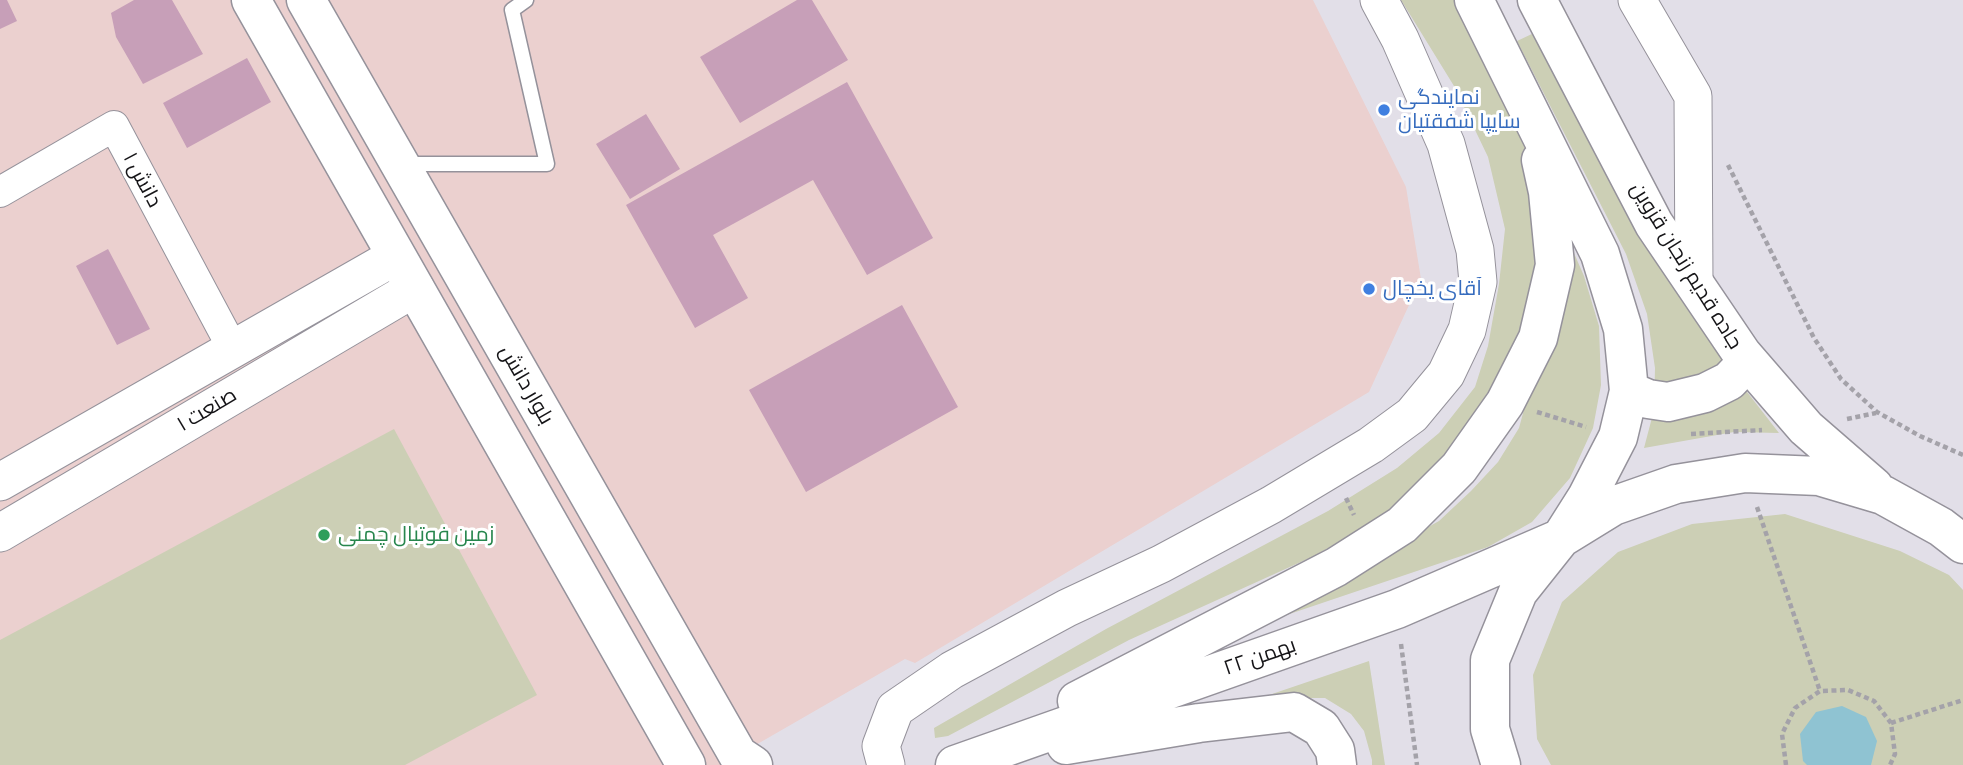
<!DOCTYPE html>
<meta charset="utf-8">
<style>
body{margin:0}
canvas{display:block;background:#e2dfe8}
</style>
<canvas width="1963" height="765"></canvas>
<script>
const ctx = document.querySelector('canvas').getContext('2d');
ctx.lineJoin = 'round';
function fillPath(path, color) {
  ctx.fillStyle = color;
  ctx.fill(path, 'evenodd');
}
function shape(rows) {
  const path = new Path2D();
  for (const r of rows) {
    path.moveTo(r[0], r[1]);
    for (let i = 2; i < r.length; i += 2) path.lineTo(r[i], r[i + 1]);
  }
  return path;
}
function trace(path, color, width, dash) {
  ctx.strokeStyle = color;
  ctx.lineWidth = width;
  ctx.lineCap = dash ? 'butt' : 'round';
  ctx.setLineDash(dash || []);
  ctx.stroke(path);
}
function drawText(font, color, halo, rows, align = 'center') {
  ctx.font = font + ' "PT Sans Narrow",Cairo,sans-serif';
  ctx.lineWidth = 6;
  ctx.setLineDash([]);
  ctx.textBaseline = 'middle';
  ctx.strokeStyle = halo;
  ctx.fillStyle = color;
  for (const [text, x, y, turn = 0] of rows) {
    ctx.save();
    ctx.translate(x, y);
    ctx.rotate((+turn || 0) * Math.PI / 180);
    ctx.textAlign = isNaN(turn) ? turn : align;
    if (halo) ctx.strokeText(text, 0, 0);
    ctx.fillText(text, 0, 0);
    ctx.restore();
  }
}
fillPath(shape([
 [0,0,1313,0,1406,187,1421,279,1369,392,915,663,905,659,721,765,0,765]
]), '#ebd0cf');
fillPath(shape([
 [1401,0,1460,0,1524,140,1532,178,1539,270,1506,376,1448,463,1401,507,1314,556,1129,640,948,736,935,738,934,728,1106,629,1328,511,1397,468,1439,433,1475,387,1488,346,1499,284,1505,229,1488,157,1454,86],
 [1534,33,1697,321,1726,365,1779,433,1734,432,1644,448,1654,410,1655,368,1647,314,1626,254,1517,41],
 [1563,228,1584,276,1599,326,1601,385,1593,428,1570,478,1532,522,1488,547,1248,628,1439,521,1471,491,1498,462,1519,428,1529,391],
 [394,429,537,695,405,765,0,765,0,640],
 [1785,514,1900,551,1949,575,1963,590,1963,765,1551,765,1537,739,1533,675,1562,602,1618,552,1692,524],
 [1369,661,1385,765,1372,765,1372,760,1364,731,1351,714,1325,698,1300,698,1228,709]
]), '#cccfb5');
fillPath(shape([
 [1842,706,1866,717,1877,741,1871,765,1807,765,1803,761,1800,734,1816,712]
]), '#8fc3d2');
fillPath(shape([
 [0,0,7,0,17,21,0,29],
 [134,0,172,0,203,54,143,84,116,37,111,13],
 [797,0,812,0,848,60,740,123,700,57],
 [247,58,271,102,187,148,163,103],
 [847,82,933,238,867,275,813,180,713,235,748,298,695,328,626,205],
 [646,114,680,169,630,199,596,144],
 [108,249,150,329,117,345,76,266],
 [902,305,958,407,806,492,749,390]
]), '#c79fb8');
const service = shape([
 [404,164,547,164,512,10,526,0]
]);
const minor = shape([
 [0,192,114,126,233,349]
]);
const tertiary = shape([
 [1637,0,1693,96,1694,283],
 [0,482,396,256],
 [0,533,415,288],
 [886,765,881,746,895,709,952,670,1067,608,1161,564,1271,505,1371,445,1412,415,1446,374,1467,330,1478,282,1475,250,1446,144,1400,39,1379,0]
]);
const secondary = shape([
 [251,0,686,765],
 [306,0,738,755,753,765]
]);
const trunk = shape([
 [1537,0,1654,224,1742,354,1806,428,1874,487],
 [1629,391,1648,399,1668,402,1705,393,1729,381,1748,361],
 [1077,701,1336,567,1402,525,1459,468,1505,403,1538,338,1555,265,1548,192,1541,160],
 [1066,745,1199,723,1294,712,1321,728,1335,750,1337,765],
 [955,765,1397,609,1561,538,1587,497,1618,437,1629,391,1623,329,1600,254,1474,0],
 [1501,765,1490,729,1490,660,1518,592,1561,538,1613,506,1676,484,1745,473,1819,476,1883,495,1941,527,1963,544]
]);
trace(service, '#95929b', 17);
trace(minor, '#95929b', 32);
trace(tertiary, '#95929b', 39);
trace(secondary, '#95929b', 41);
trace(trunk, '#95929b', 41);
trace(shape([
 [1728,165,1814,338,1841,379,1877,412,1920,436,1963,455],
 [1537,412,1586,427],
 [1847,419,1876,413],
 [1691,434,1762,430],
 [1346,498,1354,515],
 [1757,507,1820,691],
 [1401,644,1417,765],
 [1891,723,1963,700],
 [1786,765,1782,734,1795,708,1820,691,1848,690,1874,701,1891,723,1895,754,1890,765]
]), '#a4a2a9', 4.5, [5, 3.5]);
trace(service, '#fff', 14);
trace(minor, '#fff', 30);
trace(tertiary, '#fff', 37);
trace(secondary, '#fff', 38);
trace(trunk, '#fff', 38);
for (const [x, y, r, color] of [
 [1384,110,7,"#3f7fe0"],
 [1369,289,7,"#3f7fe0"],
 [324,535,7,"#2e9e5b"]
]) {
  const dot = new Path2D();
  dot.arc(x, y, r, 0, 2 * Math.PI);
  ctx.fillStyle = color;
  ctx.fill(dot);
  trace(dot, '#fff', 2.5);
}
drawText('21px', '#366cbe', '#fff', [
 ["نمایندگی",1398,98],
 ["سایپا شفقتیان",1398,122],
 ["آقای یخچال",1383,289]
], 'left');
drawText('21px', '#151417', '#fff', [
 ["دانش ۱",142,180,62],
 ["جاده قدیم زنجان قزوین",1686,266,58],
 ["بلوار دانش",526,385,60],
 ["صنعت ۱",207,410,-31],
 ["۲۲ بهمن",1260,657,-19]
]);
drawText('21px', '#27864d', '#fff', [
 ["زمین فوتبال چمنی",338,535]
], 'left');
</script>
